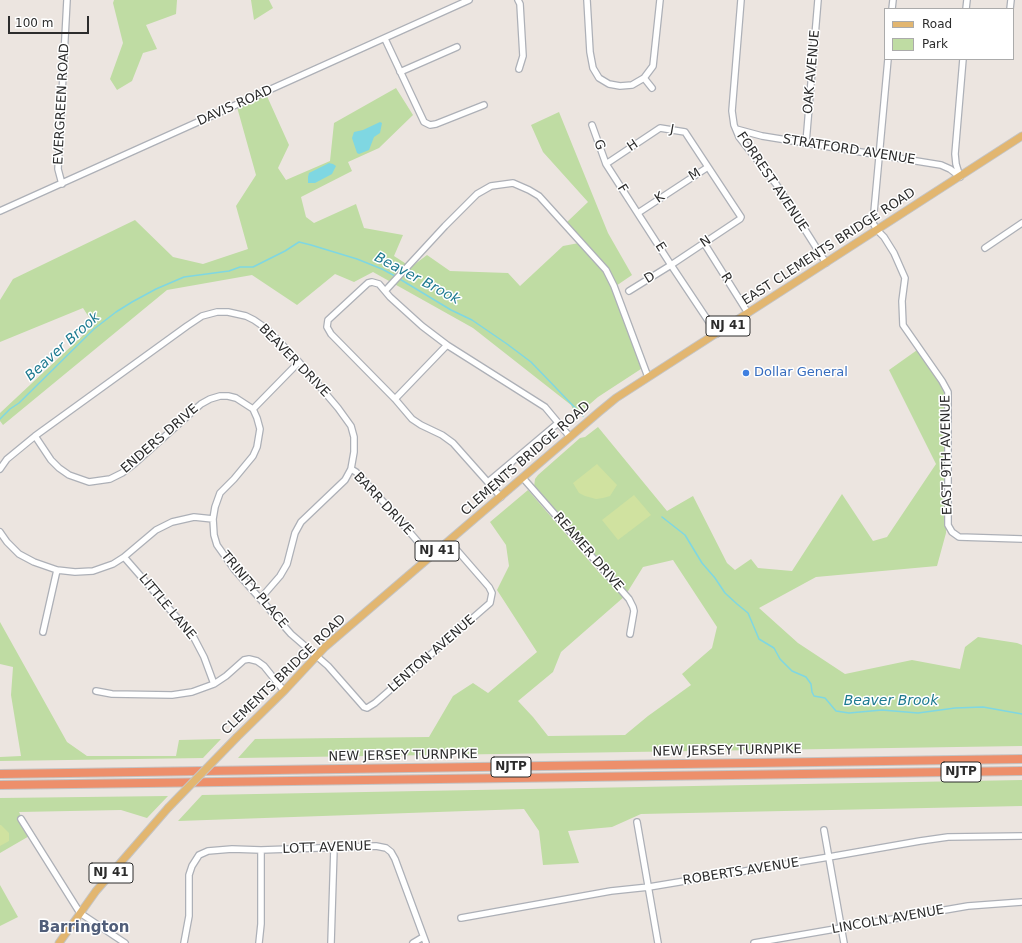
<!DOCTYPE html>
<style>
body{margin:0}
#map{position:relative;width:1022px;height:943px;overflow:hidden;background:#ece5e0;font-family:"DejaVu Sans",sans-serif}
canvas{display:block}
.legend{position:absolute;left:884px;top:8px;width:130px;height:52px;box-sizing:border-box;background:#fff;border:1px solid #ababab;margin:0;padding:5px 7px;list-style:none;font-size:12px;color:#2c2c2c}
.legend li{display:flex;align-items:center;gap:8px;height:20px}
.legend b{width:20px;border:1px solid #ababab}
.scale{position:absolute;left:8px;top:16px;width:81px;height:18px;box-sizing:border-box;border:2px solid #2c2c2c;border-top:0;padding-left:5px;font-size:12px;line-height:14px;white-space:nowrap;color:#2c2c2c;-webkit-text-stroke:3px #fff;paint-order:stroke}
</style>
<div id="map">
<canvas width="1022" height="943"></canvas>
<ul class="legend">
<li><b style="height:5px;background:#e2b670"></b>Road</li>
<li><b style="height:11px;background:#bfdca3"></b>Park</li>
</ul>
<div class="scale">100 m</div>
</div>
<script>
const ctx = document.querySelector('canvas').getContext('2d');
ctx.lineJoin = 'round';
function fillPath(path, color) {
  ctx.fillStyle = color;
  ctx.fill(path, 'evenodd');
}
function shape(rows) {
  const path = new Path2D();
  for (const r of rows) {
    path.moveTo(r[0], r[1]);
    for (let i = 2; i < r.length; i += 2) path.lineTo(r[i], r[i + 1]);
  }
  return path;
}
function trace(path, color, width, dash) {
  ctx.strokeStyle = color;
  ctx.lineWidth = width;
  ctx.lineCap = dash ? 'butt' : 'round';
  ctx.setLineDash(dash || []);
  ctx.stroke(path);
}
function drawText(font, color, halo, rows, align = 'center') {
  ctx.font = font + ' "DejaVu Sans",sans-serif';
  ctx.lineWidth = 3;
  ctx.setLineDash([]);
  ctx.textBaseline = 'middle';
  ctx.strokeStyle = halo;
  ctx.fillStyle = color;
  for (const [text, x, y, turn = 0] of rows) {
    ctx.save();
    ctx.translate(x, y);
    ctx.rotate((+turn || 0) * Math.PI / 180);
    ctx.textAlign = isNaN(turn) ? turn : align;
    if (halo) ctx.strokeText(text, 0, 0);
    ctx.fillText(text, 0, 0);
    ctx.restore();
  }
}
fillPath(shape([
 [114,0,177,0,176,14,146,25,157,49,143,53,132,81,117,90,110,79,123,43,113,3],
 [251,0,269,0,273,8,254,20],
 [396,88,413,115,379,148,348,162,352,171,301,197,306,217,314,223,356,204,364,228,403,235,394,256,411,267,427,255,450,271,508,273,520,286,563,246,584,242,567,222,588,202,543,152,531,125,559,112,608,233,632,275,613,288,644,367,598,397,576,416,571,405,473,328,373,272,354,282,335,274,297,305,252,275,167,290,3,425,0,421,0,413,94,325,83,308,0,342,0,300,13,279,135,220,173,257,203,264,248,249,236,206,256,175,237,107,266,94,289,145,278,168,286,180,330,161,334,123],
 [920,348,950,401,946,533,937,566,816,577,759,608,798,643,845,674,912,660,960,669,965,647,978,637,1017,643,1022,645,1022,746,238,758,255,739,429,737,453,696,473,683,488,693,537,652,497,590,509,566,506,545,490,522,528,490,603,577,608,572,534,487,535,479,538,475,580,438,585,437,598,427,667,511,693,496,727,563,735,570,751,559,758,568,792,571,842,494,873,541,887,537,936,464,889,370],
 [673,560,717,627,712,648,682,674,691,685,648,716,625,735,548,736,533,717,518,701,553,672,561,652,625,596,643,567],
 [0,622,67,742,87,756,176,756,179,740,221,739,203,758,0,761,0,757,21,756,11,695,13,667,0,664],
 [1022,780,1022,806,641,814,612,827,568,831,579,863,543,865,539,831,524,809,178,821,202,795],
 [168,796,147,818,121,810,19,812,31,835,0,853,0,798],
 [0,885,18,917,0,926]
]), '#bfdca3');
fillPath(shape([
 [597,464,617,485,610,496,603,498,596,499,585,496,579,493,573,483],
 [634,495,651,515,618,540,602,520],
 [0,825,1,825,9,833,9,841,0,846]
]), '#d0e2a0');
fillPath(shape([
 [380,122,382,123,380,133,374,137,369,150,359,154,357,153,352,138,354,132,363,130],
 [329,163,333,164,336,166,332,174,315,183,308,183,308,177,309,173]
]), '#7fd7e2');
trace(shape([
 [398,278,451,310,472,320,507,344,531,362,583,416],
 [0,419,10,409,19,403,94,329,116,312,132,302,156,289,184,277,229,271,240,267,253,267,285,251,299,242,311,245,357,259,382,269,395,276],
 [662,517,685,535,702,563,715,578,725,593,737,604,748,613,759,639,774,648,780,659,792,671,806,677,811,684,812,692,814,696,825,698,836,711,849,713,882,710,918,713,955,708,983,707,1022,714]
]), '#7fd7e2', 1.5);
const minor = shape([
 [518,0,520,4,523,56,519,69],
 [587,0,590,52,593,68,599,78,609,84,620,86,632,85,644,78,653,66,660,0],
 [741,0,732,111,734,125,739,137,776,184,826,263],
 [892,9,893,0],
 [966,9,967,0],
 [1010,9,1011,0],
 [385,39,424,122,430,125,436,124,484,105],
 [888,59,873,223,877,230,884,237,894,253,905,278,902,301,903,325,942,381,948,392,948,525,952,532,959,537,1022,539],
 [400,72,457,47],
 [644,78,652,88],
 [592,125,606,164,671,265,717,334],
 [736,129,762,136,941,165,950,169,960,177],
 [806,143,818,0],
 [606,164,660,128,685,132,741,217,740,219,671,265,629,291],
 [960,177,956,164,955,154,963,59],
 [62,184,58,169,67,0],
 [0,211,469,0],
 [638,213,708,167],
 [704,243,748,313],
 [985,248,1022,223],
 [385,291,445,226,477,194,491,186,513,183,529,190,539,196,606,270,614,286,648,377],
 [447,345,422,326,390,297,379,284,372,282,368,283,328,320,327,327,331,334,395,399,412,419,421,425,442,435,453,443,501,497],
 [395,399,447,345,545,407,570,437],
 [253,409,257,418,260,429,257,447,253,456,234,479,220,493,215,507,213,519,214,535,217,545,234,569,291,634,328,666,364,707,367,708,375,703,490,603,492,593,489,587,449,541],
 [253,409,299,362],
 [35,436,51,460,59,468,69,475,89,482,110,479,122,473,134,464,201,404,210,399,220,396,228,396,236,398,253,409],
 [0,469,7,459,35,436,187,326,202,316,217,312,228,312,246,316,254,320,267,329,299,362,338,408,351,426,354,437,354,452,351,469,345,480,301,522,295,533,287,564,280,576,260,599],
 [351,469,356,472,388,507,431,557],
 [523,478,629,599,633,607,634,611,630,634],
 [488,482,558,423],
 [0,532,7,542,19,554,34,562,57,570,75,572,93,571,113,564,124,557,156,530,172,522,194,517,213,519],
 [124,557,193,636,204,657,214,684],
 [43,632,57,570],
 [96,691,112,694,172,695,192,692,214,684,226,676,244,660,249,659,257,661,264,666,284,691],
 [21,819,80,913,125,943],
 [637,822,658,943],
 [824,830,844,943],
 [461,918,611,891,649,887,829,857,920,841,948,837,1022,836],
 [184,943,189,916,189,875,192,866,199,855,208,851,232,849,261,850,376,846,386,848,391,852,395,859,426,943],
 [259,943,261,924,261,850],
 [331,943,334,848],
 [413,943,423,937],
 [754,943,968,906,1022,902]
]);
const major = shape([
 [237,737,284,691,325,647,599,412,616,398,1022,136],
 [59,943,96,891,168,808]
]);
const highway = shape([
 [0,774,1022,759],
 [0,785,1022,771]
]);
trace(minor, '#adb0b7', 8);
trace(major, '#c4c4c4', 9);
trace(highway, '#c4c4c4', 10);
trace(minor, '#fff', 5.5);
trace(major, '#e2b670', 7);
trace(highway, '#ed8f6b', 8);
const majorBridge = shape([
 [168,808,237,737]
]);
trace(majorBridge, '#c4c4c4', 9, []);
trace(majorBridge, '#e2b670', 7);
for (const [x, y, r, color] of [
 [746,373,4,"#3f7fe0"]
]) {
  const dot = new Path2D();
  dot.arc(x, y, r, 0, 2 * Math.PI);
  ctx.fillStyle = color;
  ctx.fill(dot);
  trace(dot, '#fff', 1.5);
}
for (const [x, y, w] of [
 [728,326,44],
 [437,551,44],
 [511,767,40],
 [961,772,40],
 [111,873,44]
]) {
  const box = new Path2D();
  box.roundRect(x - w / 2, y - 10, w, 20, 3);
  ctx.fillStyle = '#fff';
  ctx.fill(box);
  trace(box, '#2c2c2c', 1);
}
drawText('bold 12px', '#2c2c2c', null, [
 ["NJ 41",728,326],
 ["NJ 41",437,551],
 ["NJTP",511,767],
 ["NJTP",961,772],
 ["NJ 41",111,873]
]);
drawText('13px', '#2c2c2c', '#fff', [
 ["OAK AVENUE",812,72,-85],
 ["EVERGREEN ROAD",62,104,-87],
 ["DAVIS ROAD",235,106,-24],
 ["J",672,130,10],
 ["G",599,145,69],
 ["H",633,146,-34],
 ["STRATFORD AVENUE",849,150,9],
 ["M",695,175,-32],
 ["FORREST AVENUE",772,182,56],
 ["F",622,189,58],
 ["K",660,198,-34],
 ["N",706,242,-34],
 ["E",660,247,57],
 ["EAST CLEMENTS BRIDGE ROAD",829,247,-33],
 ["D",650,278,-32],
 ["R",726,278,58],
 ["BEAVER DRIVE",294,361,46],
 ["ENDERS DRIVE",160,439,-41],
 ["EAST 9TH AVENUE",947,455,-91],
 ["CLEMENTS BRIDGE ROAD",526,459,-41],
 ["BARR DRIVE",383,504,47],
 ["REAMER DRIVE",588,552,49],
 ["TRINITY PLACE",254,590,50],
 ["LITTLE LANE",167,607,50],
 ["LENTON AVENUE",432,654,-41],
 ["CLEMENTS BRIDGE ROAD",284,675,-44],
 ["NEW JERSEY TURNPIKE",727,751,-1],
 ["NEW JERSEY TURNPIKE",403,756,-1],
 ["LOTT AVENUE",327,848,-2],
 ["ROBERTS AVENUE",741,872,-9],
 ["LINCOLN AVENUE",888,920,-10]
]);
drawText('13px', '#366cbe', '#fff', [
 ["Dollar General",754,373]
], 'left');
drawText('italic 14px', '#1d7a90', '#fff', [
 ["Beaver Brook",417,279,28],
 ["Beaver Brook",63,347,-42],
 ["Beaver Brook",891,701]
]);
drawText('bold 15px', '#515e79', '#fff', [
 ["Barrington",84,928]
]);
</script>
